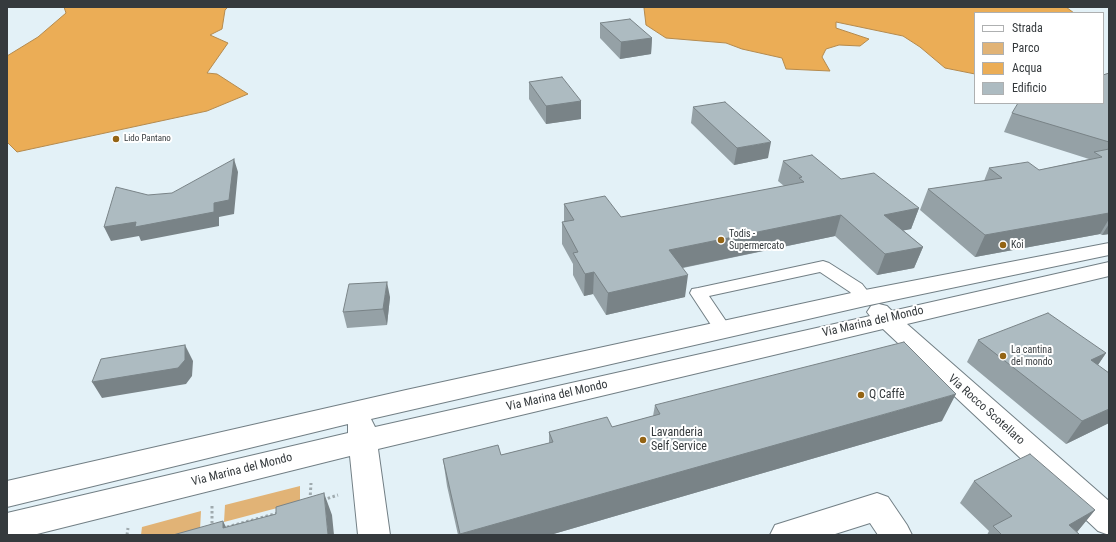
<!DOCTYPE html>
<meta charset="utf-8">
<style>
body{margin:0}
#map{position:relative;width:1116px;height:542px;overflow:hidden;background:#e3f1f7;font-family:"Roboto Condensed",sans-serif}
canvas{display:block}
.frame{position:absolute;inset:0;border:8px solid #353a3d;pointer-events:none}
.legend{position:absolute;left:974px;top:12px;width:130px;height:92px;box-sizing:border-box;background:#fff;border:1px solid #aeb0b1;margin:0;padding:5px 7px;list-style:none;font-size:12px;color:#353a3d}
.legend li{display:flex;align-items:center;gap:8px;height:20px}
.legend b{width:20px;border:1px solid #aeb0b1}
</style>
<div id="map">
<canvas width="1116" height="542"></canvas>
<div class="frame"></div>
<ul class="legend">
<li><b style="height:5px;background:#fff"></b>Strada</li>
<li><b style="height:11px;background:#e1b376"></b>Parco</li>
<li><b style="height:11px;background:#ebad56"></b>Acqua</li>
<li><b style="height:11px;background:#adbbc1"></b>Edificio</li>
</ul>
</div>
<script>
const ctx = document.querySelector('canvas').getContext('2d');
ctx.lineJoin = 'round';
function fillPath(path, color) {
  ctx.fillStyle = color;
  ctx.fill(path, 'evenodd');
}
function shape(rows) {
  const path = new Path2D();
  for (const r of rows) {
    path.moveTo(r[0], r[1]);
    for (let i = 2; i < r.length; i += 2) path.lineTo(r[i], r[i + 1]);
  }
  return path;
}
function trace(path, color, width, dash) {
  ctx.strokeStyle = color;
  ctx.lineWidth = width;
  ctx.lineCap = dash ? 'butt' : 'round';
  ctx.setLineDash(dash || []);
  ctx.stroke(path);
}
function drawText(font, color, halo, rows, align = 'center') {
  ctx.font = font + ' "Roboto Condensed",sans-serif';
  ctx.lineWidth = 4;
  ctx.setLineDash([]);
  ctx.textBaseline = 'middle';
  ctx.strokeStyle = halo;
  ctx.fillStyle = color;
  for (const [text, x, y, turn = 0] of rows) {
    ctx.save();
    ctx.translate(x, y);
    ctx.rotate((+turn || 0) * Math.PI / 180);
    ctx.textAlign = isNaN(turn) ? turn : align;
    if (halo) ctx.strokeText(text, 0, 0);
    ctx.fillText(text, 0, 0);
    ctx.restore();
  }
}
fillPath(shape([
 [300,486,300,502,224,522,225,505],
 [201,511,200,530,183,535,141,535,142,527]
]), '#e1b376');
const water = shape([
 [64,7,228,7,225,10,222,29,210,35,228,43,207,73,217,74,248,94,207,111,17,152,7,142,7,56,38,37,66,13,64,7],
 [646,7,1066,7,1074,13,975,13,975,74,945,68,920,47,903,36,836,22,836,28,869,39,860,46,839,45,826,49,822,57,830,71,786,69,782,58,742,49,726,43,666,38,646,25,644,8,646,7]
]);
fillPath(water, '#ebad56');
trace(water, '#b48a4e', 1);
const lane = shape([
 [823,261,829,263,862,284,873,298,871,302,865,304,859,302,850,292,820,272,709,296,732,330,729,334,723,336,717,334,690,293,692,289,698,288,823,261]
]);
const street = shape([
 [1109,243,1109,255,865,306,371,419,375,427,870,316,867,312,871,306,879,304,887,306,892,311,1109,262,1109,276,907,324,1109,501,1109,535,1098,531,883,329,378,449,390,535,358,535,350,456,33,535,7,535,7,513,348,433,348,424,7,507,7,481,406,390,865,290,1109,243],
 [877,493,888,497,907,525,912,535,878,535,870,523,832,535,770,535,775,525,877,493]
]);
trace(lane, '#727f85', 2);
trace(street, '#727f85', 2);
trace(shape([
 [310,500,311,483],
 [323,500,338,495],
 [212,506,212,527],
 [227,527,278,513],
 [127,535,128,528]
]), '#9faaae', 3, [2.5, 2.5]);
fillPath(lane, '#fff');
fillPath(street, '#fff');
fillPath(shape([
 [600,23,652,38,651,54,620,59,600,38],
 [1109,73,1109,234,1102,235,1100,234,975,257,920,210,928,189,984,181,989,168,1039,170,1089,159,1004,132,1012,113],
 [529,82,581,101,581,119,546,124,529,99],
 [693,107,768,158,734,165,691,123],
 [783,161,841,179,919,208,911,229,903,230,923,247,914,268,877,275,835,236,683,268,685,297,606,315,593,294,584,296,573,275,573,264,562,244,562,222,564,222,564,204,621,217,784,186,778,181],
 [390,297,387,325,347,328,343,312],
 [978,340,1106,353,1098,365,1109,423,1066,444,967,362],
 [655,405,942,421,550,535,458,535,447,486,443,459,501,455,549,443,549,432,612,427,653,416],
 [974,481,1095,510,1077,532,1080,535,987,535,989,531,960,503]
]), '#95a1a6');
fillPath(shape([
 [652,38,651,54,620,59,621,42],
 [581,101,581,119,546,124,546,106],
 [771,142,768,158,734,165,737,148],
 [234,159,238,172,234,214,219,217,219,226,141,241,139,236,111,241,104,227,214,203],
 [919,208,911,229,877,236,884,215],
 [1109,213,1109,219,1100,234,975,257,985,235],
 [841,215,835,236,666,271,669,250],
 [1109,224,1109,234,1102,235],
 [923,247,914,268,877,275,885,254],
 [594,272,593,294,584,296,585,274],
 [688,275,685,297,606,315,608,293],
 [387,282,390,297,387,325,383,309],
 [185,345,193,361,192,376,186,384,102,398,92,382],
 [1106,353,1091,375,1091,360],
 [956,394,942,421,550,535,460,535,460,534],
 [1109,409,1109,423,1066,444,1082,421],
 [324,493,332,515,334,535,328,535],
 [1095,510,1077,532,1069,525],
 [223,521,230,535,223,528]
]), '#798387');
const building = shape([
 [630,19,652,38,621,42,600,23,630,19],
 [1109,73,1109,142,1012,113,1018,103,1103,103,1103,75,1109,73],
 [562,77,581,101,546,106,529,82,562,77],
 [725,102,771,142,737,148,693,107,725,102],
 [1109,149,1109,213,985,235,928,189,1002,178,989,168,1028,162,1039,170,1102,157,1094,152,1109,149],
 [812,155,841,179,874,173,919,208,884,215,923,247,885,254,841,215,669,250,688,275,608,293,594,272,585,274,573,253,578,252,562,222,574,220,564,204,605,196,621,217,804,182,799,178,802,177,783,161,812,155],
 [234,159,229,200,214,203,214,212,135,227,136,222,104,227,116,187,148,195,172,193,234,159],
 [387,282,383,309,343,312,349,284,387,282],
 [1048,313,1106,353,1091,360,1109,373,1109,409,1082,421,978,340,1048,313],
 [904,342,956,394,460,534,443,459,498,445,501,455,553,442,549,432,607,417,612,427,660,414,655,405,904,342],
 [185,345,185,360,178,368,92,382,101,359,185,345],
 [1030,454,1095,510,1069,525,1080,535,1002,535,993,526,1012,516,974,481,1030,454],
 [324,493,328,535,173,535,223,521,223,528,276,514,276,507,324,493]
]);
fillPath(building, '#adbbc1');
trace(building, '#798387', 1);
for (const [x, y, r, color] of [
 [116,139,4,"#946414"],
 [721,240,4,"#946414"],
 [1003,245,4,"#946414"],
 [1003,356,4,"#946414"],
 [861,395,4,"#946414"],
 [643,440,4,"#946414"]
]) {
  const dot = new Path2D();
  dot.arc(x, y, r, 0, 2 * Math.PI);
  ctx.fillStyle = color;
  ctx.fill(dot);
  trace(dot, '#fff', 1.5);
}
drawText('9px', '#353a3d', '#fff', [
 ["Lido Pantano",124,139]
], 'left');
drawText('10px', '#353a3d', '#fff', [
 ["Todis -",729,234],
 ["Supermercato",729,246],
 ["Koi",1011,245],
 ["La cantina",1011,350],
 ["del mondo",1011,362]
], 'left');
drawText('12px', '#353a3d', '#fff', [
 ["Via Marina del Mondo",873,322,-13],
 ["Via Marina del Mondo",557,396,-13],
 ["Via Rocco Scotellaro",986,410,42],
 ["Via Marina del Mondo",242,470,-14]
]);
drawText('12px', '#353a3d', '#fff', [
 ["Q Caffè",869,395],
 ["Lavanderia",651,433],
 ["Self Service",651,447]
], 'left');
</script>
